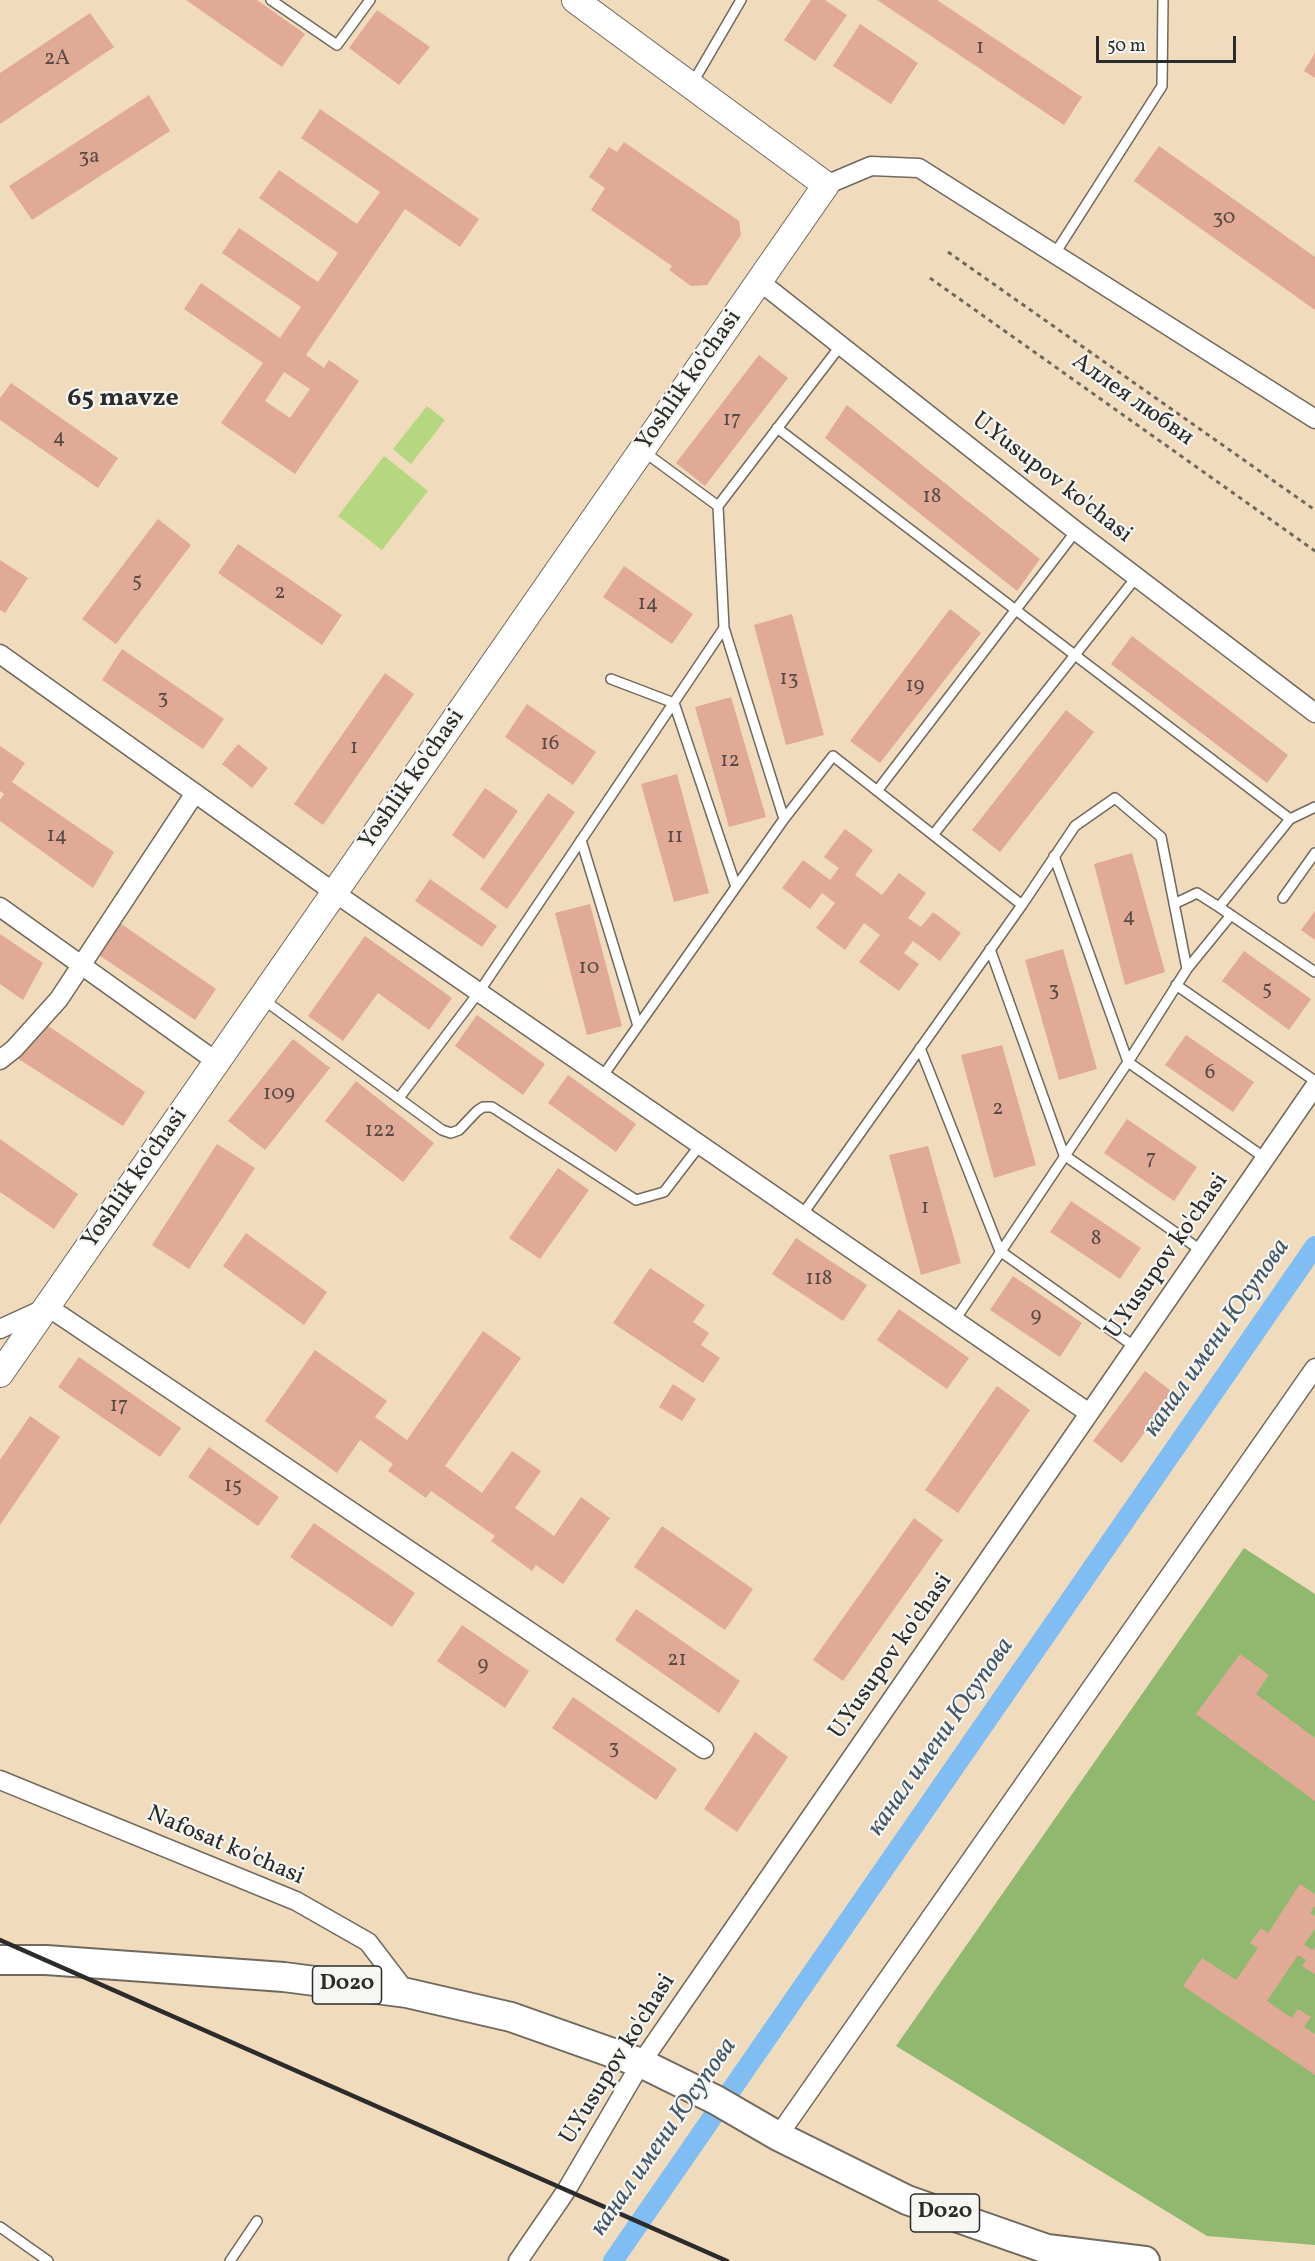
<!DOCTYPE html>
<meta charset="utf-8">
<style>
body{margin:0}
#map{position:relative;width:1315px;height:2261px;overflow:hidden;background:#f1dbbd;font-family:Vollkorn,serif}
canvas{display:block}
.scale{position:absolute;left:1096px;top:36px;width:140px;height:27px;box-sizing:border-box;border:3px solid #2b2b2b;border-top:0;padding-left:8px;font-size:18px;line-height:21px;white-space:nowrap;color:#2b2b2b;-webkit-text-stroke:4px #f6f6f2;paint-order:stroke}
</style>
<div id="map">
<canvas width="1315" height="2261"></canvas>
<div class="scale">50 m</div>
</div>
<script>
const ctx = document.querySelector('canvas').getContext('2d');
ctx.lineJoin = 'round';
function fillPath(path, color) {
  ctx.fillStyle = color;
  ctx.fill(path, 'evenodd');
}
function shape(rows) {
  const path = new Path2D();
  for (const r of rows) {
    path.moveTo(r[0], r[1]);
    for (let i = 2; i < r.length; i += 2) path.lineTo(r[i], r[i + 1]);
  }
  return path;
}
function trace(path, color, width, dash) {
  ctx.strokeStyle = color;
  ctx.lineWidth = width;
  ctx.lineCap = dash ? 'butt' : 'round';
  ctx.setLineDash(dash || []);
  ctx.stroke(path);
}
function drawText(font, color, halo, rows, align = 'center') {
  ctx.font = font + ' Vollkorn,serif';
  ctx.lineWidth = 4.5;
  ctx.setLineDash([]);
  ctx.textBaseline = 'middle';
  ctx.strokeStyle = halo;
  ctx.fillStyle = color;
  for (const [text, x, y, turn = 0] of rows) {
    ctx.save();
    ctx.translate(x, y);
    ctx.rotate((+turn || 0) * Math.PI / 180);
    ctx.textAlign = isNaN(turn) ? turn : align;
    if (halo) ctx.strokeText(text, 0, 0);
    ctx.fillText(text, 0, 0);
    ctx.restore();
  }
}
fillPath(shape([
 [427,406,445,420,411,464,393,449],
 [384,456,428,491,382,550,338,516]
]), '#b5d77f');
fillPath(shape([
 [1244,1548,1315,1594,1315,2245,1207,2236,896,2046]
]), '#90b86e');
trace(shape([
 [613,2261,1315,1246]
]), '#7fbdf3', 20);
fillPath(shape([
 [186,0,257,0,305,34,282,67],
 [811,0,825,0,847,15,815,61,784,40],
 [877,0,937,0,1082,97,1064,125],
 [377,10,430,47,399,85,349,48],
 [90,13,114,47,0,124,0,73],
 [860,24,918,63,891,104,833,66],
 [1315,53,1315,78,1304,71],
 [149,95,170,131,32,220,9,186],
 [320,109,479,219,460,247,405,209,306,355,324,368,329,360,359,381,295,474,221,423,263,363,184,309,201,283,280,338,301,307,222,253,226,247,239,228,318,282,338,253,259,198,279,170,357,224,380,192,301,138],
 [284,372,310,389,290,418,265,401],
 [624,142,739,221,741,235,707,285,691,286,669,270,672,266,591,210,605,188,589,177,609,147,617,152],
 [1159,146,1315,257,1315,310,1134,181],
 [759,355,788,378,705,486,676,463],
 [11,383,118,458,98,488,0,420,0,398],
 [847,405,1040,559,1017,591,825,438],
 [158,519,191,545,116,644,82,619],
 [238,544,342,615,322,645,218,573],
 [0,560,28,578,5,613,0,610],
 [624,566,693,614,672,644,603,597],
 [950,609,981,633,880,763,850,741],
 [792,614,824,735,786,745,754,625],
 [1132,636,1288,755,1267,783,1111,664],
 [122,649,224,719,203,749,102,680],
 [385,673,414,694,323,825,294,804],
 [731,697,766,817,729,827,695,707],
 [527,704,596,752,573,785,505,737],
 [1066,710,1094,732,1000,852,972,830],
 [238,744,268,768,252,788,222,764],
 [0,746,25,763,12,782,114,852,93,888,0,821,0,800,4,794,0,791],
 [677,774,709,893,674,902,641,784],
 [485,788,518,811,484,859,452,835],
 [548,793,575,812,507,909,480,889],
 [845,829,873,850,855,875,882,895,899,873,926,893,908,918,921,927,933,912,961,933,940,961,913,941,904,953,919,964,899,991,859,962,880,935,864,923,845,950,816,928,835,903,822,893,810,909,782,888,803,860,830,880,839,868,824,857],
 [1132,853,1165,972,1125,985,1094,864],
 [430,879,497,926,482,947,415,901],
 [590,904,622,1026,587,1035,555,913],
 [1315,911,1315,940,1301,930],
 [114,919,216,989,195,1020,93,951],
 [0,934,43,963,23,1000,0,984],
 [365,936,452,998,429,1030,378,993,343,1041,308,1016],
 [1063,949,1097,1069,1059,1080,1025,960],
 [1244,951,1311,999,1289,1030,1222,981],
 [477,1015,545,1064,523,1095,455,1046],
 [41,1021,145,1092,123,1126,17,1058],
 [1186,1035,1254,1082,1233,1112,1165,1065],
 [293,1039,330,1068,265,1150,228,1121],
 [1002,1045,1036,1165,994,1178,961,1055],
 [568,1075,636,1124,616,1152,548,1103],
 [356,1081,434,1143,403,1182,325,1121],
 [1127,1119,1197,1167,1174,1201,1104,1153],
 [0,1139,78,1194,54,1229,0,1192],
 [217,1144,255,1168,189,1269,152,1245],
 [928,1146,961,1263,921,1275,889,1155],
 [558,1168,589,1190,540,1259,509,1238],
 [1071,1201,1141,1248,1120,1279,1050,1232],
 [246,1233,327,1292,304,1325,223,1266],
 [796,1238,867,1285,843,1321,772,1274],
 [650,1268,705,1305,693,1322,709,1333,701,1345,720,1358,703,1383,613,1323],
 [1013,1276,1082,1323,1060,1357,990,1310],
 [899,1309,969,1358,947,1389,877,1340],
 [483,1331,521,1358,445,1466,482,1493,512,1451,541,1471,515,1508,554,1536,581,1497,610,1518,563,1584,536,1565,532,1571,491,1541,495,1536,431,1491,426,1498,388,1471,393,1464,360,1440,337,1473,265,1421,315,1350,387,1401,375,1417,407,1440],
 [79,1357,181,1428,160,1457,58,1387],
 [1145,1371,1174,1393,1122,1463,1093,1441],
 [673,1384,696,1399,682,1421,659,1407],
 [997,1386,1030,1410,958,1513,925,1490],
 [30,1416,60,1437,0,1525,0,1460],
 [209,1447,279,1497,258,1526,188,1477],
 [914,1518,943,1540,843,1681,813,1660],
 [314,1523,415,1593,392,1627,290,1557],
 [662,1526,753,1589,725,1630,634,1567],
 [636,1609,740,1681,719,1713,615,1640],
 [462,1625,529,1671,505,1708,437,1661],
 [1240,1654,1269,1675,1256,1694,1315,1738,1315,1801,1196,1714],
 [573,1697,677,1769,656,1800,552,1728],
 [755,1732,788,1757,737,1832,704,1809],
 [1300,1884,1315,1894,1315,1906,1310,1913,1315,1916,1315,1929,1304,1945,1313,1950,1315,1947,1315,1974,1302,1966,1306,1960,1298,1955,1267,2001,1292,2018,1298,2009,1311,2017,1304,2027,1315,2034,1315,2075,1183,1986,1202,1958,1236,1980,1258,1948,1250,1943,1261,1928,1268,1933]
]), '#e1aa96');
const lane = shape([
 [271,0,337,45,370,0],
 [692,84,741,0],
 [1054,255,1162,86,1163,0],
 [777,428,1290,819,1219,907,1315,972],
 [718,506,841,345],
 [611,679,674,703,736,887],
 [877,791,1076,531],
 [784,819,833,756,1022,905,802,1215],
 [1290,819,1315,807],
 [933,835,1138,575],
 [581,840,638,1026],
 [1054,856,1128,1062,1265,1158],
 [1283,898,1315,853],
 [1174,904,1197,893,1219,907],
 [990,949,1064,1155,1202,1251],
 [1187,969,1231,915],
 [1176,985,1315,1081],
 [264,1000,442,1130,451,1133,459,1130,477,1111,483,1107,492,1107,636,1200,664,1192,700,1145],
 [920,1048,1000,1251,1135,1347],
 [602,1077,784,819,724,628],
 [399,1098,479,992,724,628,718,506,643,451],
 [955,1320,1128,1062,1187,969,1161,837,1115,798,1075,826,1022,905],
 [0,2227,48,2261],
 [230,2261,257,2221]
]);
const street = shape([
 [826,185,871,166,919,168,1315,419],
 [759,281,1076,531,1315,713],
 [0,654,335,893,1089,1413],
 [0,907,217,1062],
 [0,1060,14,1049,59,999,195,793],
 [0,1329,48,1307,704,1749],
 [0,1780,296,1901,368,1942,407,1993],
 [778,2136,1315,1368],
 [518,2261,566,2191,641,2063,1315,1086]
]);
const secondary = shape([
 [0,1374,826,185,575,0]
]);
const primary = shape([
 [0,1960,46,1960,284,1977,407,1993,511,2017,641,2063,716,2100,778,2136,907,2200,1047,2249,1145,2261]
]);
trace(lane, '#70695e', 12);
trace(street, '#70695e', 21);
trace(secondary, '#70695e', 28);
trace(primary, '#70695e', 32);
trace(shape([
 [948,252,1315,510],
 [930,278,1315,551]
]), '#70695e', 3, [4.5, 4.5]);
trace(lane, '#fff', 9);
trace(street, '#fff', 18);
trace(secondary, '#fff', 26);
trace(primary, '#fff', 28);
trace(shape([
 [0,1940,727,2261]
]), '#2b2b2b', 4.5);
drawText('21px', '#584b46', null, [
 ["1",980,49],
 ["2А",57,60],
 ["3а",89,158],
 ["30",1224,219],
 ["17",732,421],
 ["4",59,439],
 ["18",932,498],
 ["5",137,582],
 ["2",280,594],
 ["14",648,605],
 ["13",789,680],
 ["19",915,687],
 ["3",163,699],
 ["16",550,745],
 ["1",354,749],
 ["12",730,762],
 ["14",57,837],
 ["11",675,838],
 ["4",1129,918],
 ["10",589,969],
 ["5",1267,990],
 ["3",1054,991],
 ["6",1210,1074],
 ["109",279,1095],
 ["2",998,1110],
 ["122",380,1132],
 ["7",1151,1160],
 ["1",925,1209],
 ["8",1096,1240],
 ["118",819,1280],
 ["9",1036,1317],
 ["17",119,1407],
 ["15",233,1487],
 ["21",677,1661],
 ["9",483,1666],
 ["3",614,1749]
]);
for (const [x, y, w] of [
 [347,1985,69],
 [945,2213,69]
]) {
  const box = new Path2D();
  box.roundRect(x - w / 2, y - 19, w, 38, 4.5);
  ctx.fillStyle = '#f6f6f2';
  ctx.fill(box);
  trace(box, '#2b2b2b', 1.5);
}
drawText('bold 22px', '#2b2b2b', null, [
 ["D020",347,1985],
 ["D020",945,2213]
]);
drawText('24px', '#2b2b2b', '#f6f6f2', [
 ["Yoshlik ko'chasi",690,381,-55],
 ["Аллея любви",1132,401,35],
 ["U.Yusupov ko'chasi",1051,479,38],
 ["Yoshlik ko'chasi",413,780,-55],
 ["Yoshlik ko'chasi",136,1179,-55],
 ["U.Yusupov ko'chasi",1168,1257,-55],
 ["U.Yusupov ko'chasi",892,1657,-55],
 ["Nafosat ko'chasi",225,1847,23],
 ["U.Yusupov ko'chasi",619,2060,-58]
]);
drawText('bold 26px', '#2b2b2b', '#f6f6f2', [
 ["65 mavze",123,400]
]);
drawText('italic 26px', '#445767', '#f6f6f2', [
 ["канал имени Юсупова",1218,1339,-55],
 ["канал имени Юсупова",942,1738,-55],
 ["канал имени Юсупова",665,2138,-55]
]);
</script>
